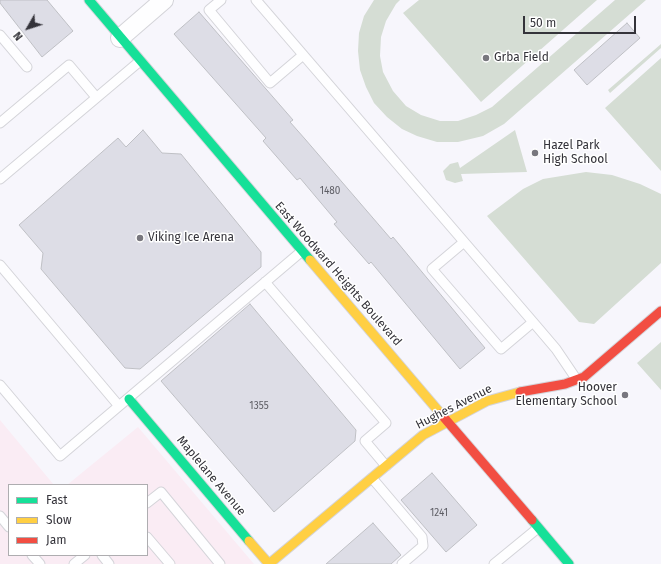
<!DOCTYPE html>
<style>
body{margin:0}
#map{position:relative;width:661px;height:564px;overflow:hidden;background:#f7f6fc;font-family:"Fira Sans",sans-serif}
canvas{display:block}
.legend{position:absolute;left:8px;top:484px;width:140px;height:72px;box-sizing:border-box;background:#fff;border:1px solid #aeadb0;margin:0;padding:5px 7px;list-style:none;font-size:12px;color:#34333a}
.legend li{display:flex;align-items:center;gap:8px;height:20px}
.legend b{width:20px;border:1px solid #aeadb0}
.north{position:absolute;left:8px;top:8px;width:40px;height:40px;-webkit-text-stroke:3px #fff;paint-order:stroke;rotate:231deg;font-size:11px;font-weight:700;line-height:16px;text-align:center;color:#34333a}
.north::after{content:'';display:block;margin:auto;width:14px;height:18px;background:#34333a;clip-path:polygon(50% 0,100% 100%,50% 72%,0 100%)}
.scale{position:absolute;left:523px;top:16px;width:113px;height:18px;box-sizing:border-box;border:2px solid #34333a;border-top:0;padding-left:5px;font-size:12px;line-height:14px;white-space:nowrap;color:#34333a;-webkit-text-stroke:3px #fff;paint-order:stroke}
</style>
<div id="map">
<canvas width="661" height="564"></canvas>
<ul class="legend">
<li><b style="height:5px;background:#16e098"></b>Fast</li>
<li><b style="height:5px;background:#ffcf43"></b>Slow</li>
<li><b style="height:5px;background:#f24e42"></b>Jam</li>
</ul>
<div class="north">N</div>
<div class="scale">50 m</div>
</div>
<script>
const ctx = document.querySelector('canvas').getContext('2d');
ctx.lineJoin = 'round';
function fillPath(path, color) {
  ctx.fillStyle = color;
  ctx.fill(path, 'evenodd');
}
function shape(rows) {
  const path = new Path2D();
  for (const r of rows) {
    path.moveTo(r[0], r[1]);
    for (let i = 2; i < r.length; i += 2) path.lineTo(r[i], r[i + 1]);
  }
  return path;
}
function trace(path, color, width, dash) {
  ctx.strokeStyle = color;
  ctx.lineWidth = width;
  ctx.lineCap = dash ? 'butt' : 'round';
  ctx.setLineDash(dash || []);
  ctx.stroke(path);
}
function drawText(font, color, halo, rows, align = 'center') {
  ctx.font = font + ' "Fira Sans",sans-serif';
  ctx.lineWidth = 3;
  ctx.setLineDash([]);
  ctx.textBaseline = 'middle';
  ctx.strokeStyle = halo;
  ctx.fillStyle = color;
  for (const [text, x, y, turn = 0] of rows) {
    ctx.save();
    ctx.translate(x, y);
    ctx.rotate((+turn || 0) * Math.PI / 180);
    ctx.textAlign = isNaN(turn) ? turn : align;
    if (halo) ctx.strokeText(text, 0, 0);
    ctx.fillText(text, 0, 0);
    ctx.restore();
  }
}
fillPath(shape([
 [0,420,54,485,9,485,9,555,147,555,147,485,67,485,138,427,254,564,0,564]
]), '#faecf4');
fillPath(shape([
 [374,0,400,0,396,4,386,21,381,37,380,56,383,72,393,91,406,106,421,115,440,121,458,121,476,115,492,107,615,0,646,0,504,124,483,136,458,142,437,142,417,136,402,129,387,117,374,103,366,87,360,70,358,51,359,33,364,16],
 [419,0,597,0,481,102,403,13],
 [661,44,661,48,610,93,608,90],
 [661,58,661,171,605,108],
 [515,130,527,172,461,174,463,181,455,183,446,180,443,171,450,164,458,162,460,168],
 [586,172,612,175,640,184,661,194,661,263,594,324,579,322,487,216,523,189,543,179],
 [661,342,661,390,637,363]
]), '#d5ddd4');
const building = shape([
 [0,0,47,0,73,31,42,57,0,3,0,0],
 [199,12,293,120,290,122,305,139,391,239,393,237,485,348,460,369,371,262,369,264,334,224,337,222,300,178,297,180,263,141,266,138,174,34,199,12],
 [627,23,640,38,587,85,574,70,627,23],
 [143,130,162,153,181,154,261,252,261,267,140,369,125,368,41,269,43,253,19,225,118,138,126,147,143,130],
 [250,304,356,430,355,441,274,512,161,381,250,304],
 [432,473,477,525,446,552,401,500,432,473],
 [373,523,401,555,391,564,326,564,373,523]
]);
fillPath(building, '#dddde6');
trace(building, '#bfc0c5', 1);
const lane = shape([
 [221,0,209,10,270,83,303,55],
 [256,0,533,322,556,349,577,380],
 [0,35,27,67],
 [0,123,69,65,96,97],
 [0,179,140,61],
 [464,242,432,269,501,349,533,322],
 [0,265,119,406],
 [265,282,386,423,365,441,386,466],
 [0,385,60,456,302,251],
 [372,478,422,537,423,546,402,564],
 [147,503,161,492,220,564],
 [0,516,9,527],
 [147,537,170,564],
 [32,555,40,564],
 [102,555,109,564],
 [74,564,85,555],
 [494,564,538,528]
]);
const street = shape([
 [120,38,164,0]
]);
const fast = shape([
 [89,0,310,260],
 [129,399,249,541],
 [532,520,569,564]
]);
const slow = shape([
 [310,260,441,414],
 [249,541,269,564,423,435,487,401,520,392]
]);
const jam = shape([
 [520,392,565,384,584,377,661,311],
 [441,414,532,520]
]);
trace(lane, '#d4d4d9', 11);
trace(street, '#d4d4d9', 20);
trace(fast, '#d4d4d9', 11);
trace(slow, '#d4d4d9', 11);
trace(jam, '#d4d4d9', 11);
trace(lane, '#fefeff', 9);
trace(street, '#fefeff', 18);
trace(fast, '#16e098', 9);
trace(slow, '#ffcf43', 9);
trace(jam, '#f24e42', 9);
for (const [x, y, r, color] of [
 [486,58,4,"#78777e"],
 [535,153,4,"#78777e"],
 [140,238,4,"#78777e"],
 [625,395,4,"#78777e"]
]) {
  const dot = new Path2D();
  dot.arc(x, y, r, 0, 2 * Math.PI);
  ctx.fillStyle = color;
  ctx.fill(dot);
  trace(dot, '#fff', 1.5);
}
drawText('10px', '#5e5e65', null, [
 ["1480",330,191],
 ["1355",259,406],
 ["1241",439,513]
]);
drawText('12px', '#34333a', '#fff', [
 ["Grba Field",494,58],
 ["Hazel Park",543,146],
 ["High School",543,160],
 ["Viking Ice Arena",148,238],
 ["Hoover",617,388,"right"],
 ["Elementary School",617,402,"right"]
], 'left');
drawText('12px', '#34333a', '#fff', [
 ["East Woodward Heights Boulevard",338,274,49],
 ["Hughes Avenue",454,407,-27],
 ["Maplelane Avenue",211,476,50]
]);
</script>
